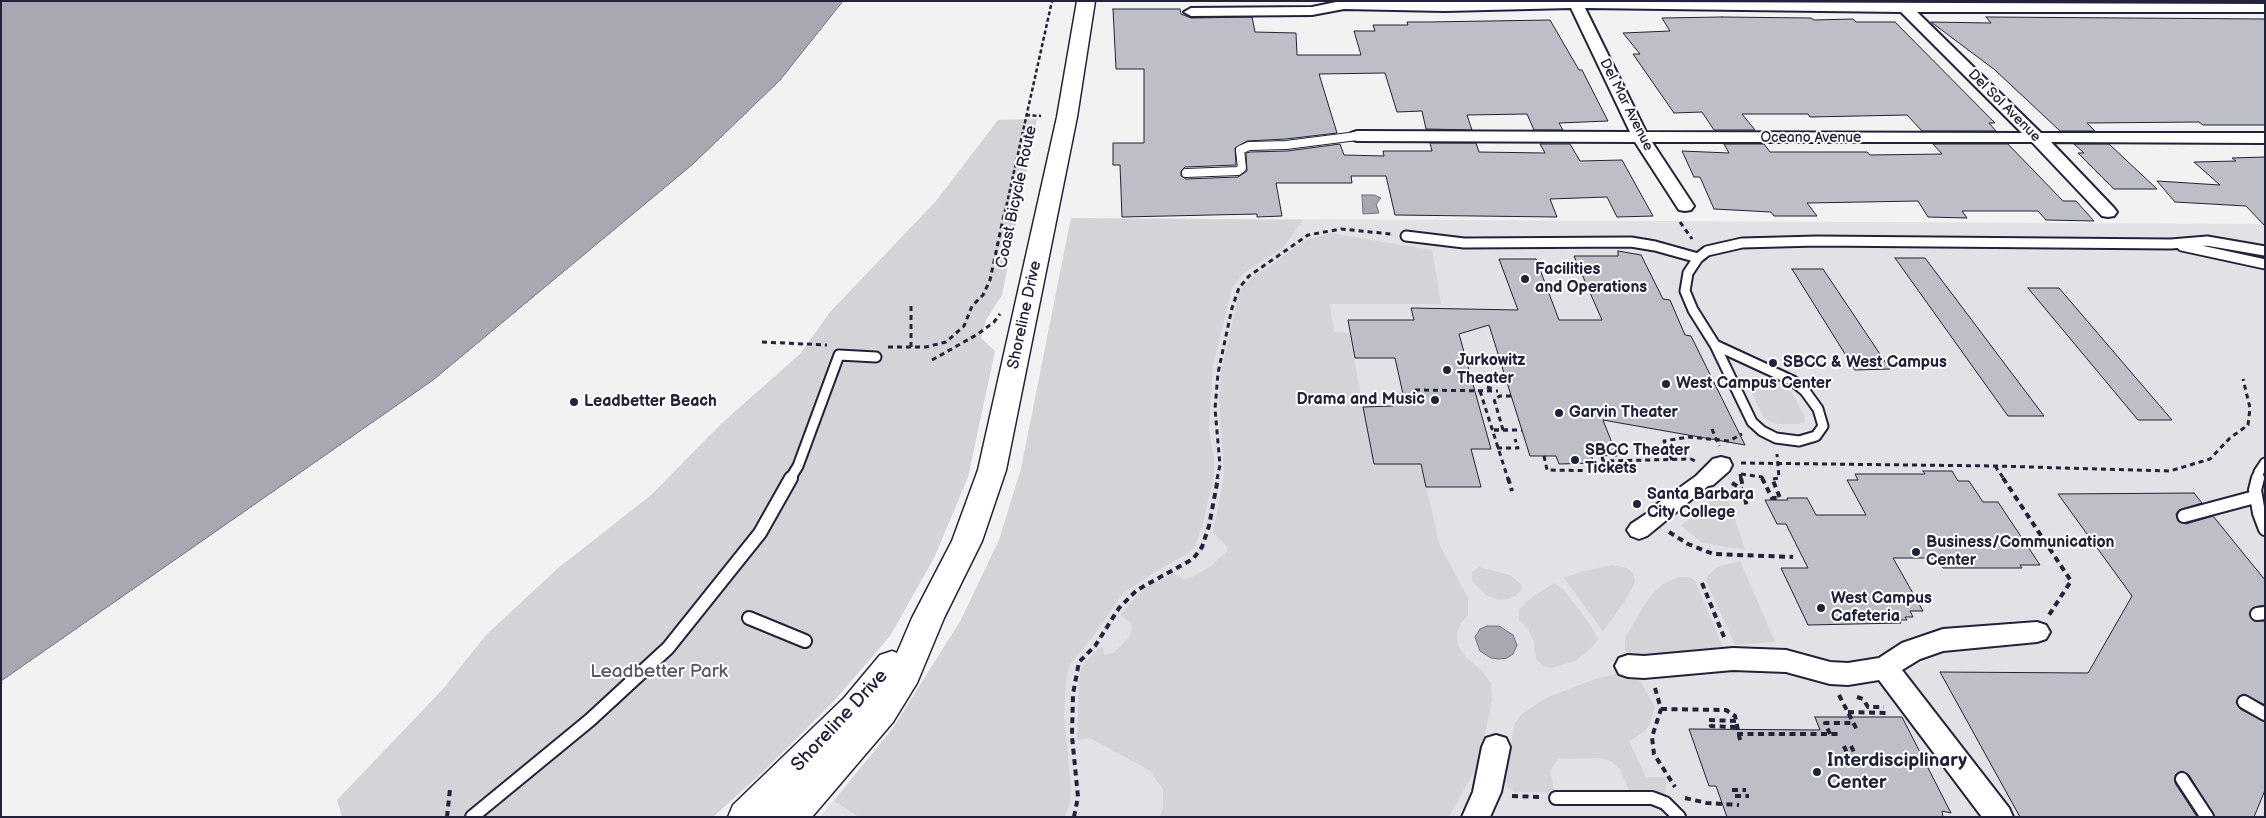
<!DOCTYPE html>
<style>
body{margin:0}
#map{position:relative;width:2266px;height:818px;overflow:hidden;background:#f2f2f3;font-family:"Balsamiq Sans",sans-serif}
canvas{display:block}
.frame{position:absolute;inset:0;border:2px solid #22223b;pointer-events:none}
</style>
<div id="map">
<canvas width="2266" height="818"></canvas>
<div class="frame"></div>
</div>
<script>
const ctx = document.querySelector('canvas').getContext('2d');
ctx.lineJoin = 'round';
function fillPath(path, color) {
  ctx.fillStyle = color;
  ctx.fill(path, 'evenodd');
}
function shape(rows) {
  const path = new Path2D();
  for (const r of rows) {
    path.moveTo(r[0], r[1]);
    for (let i = 2; i < r.length; i += 2) path.lineTo(r[i], r[i + 1]);
  }
  return path;
}
function trace(path, color, width, dash) {
  ctx.strokeStyle = color;
  ctx.lineWidth = width;
  ctx.lineCap = dash ? 'butt' : 'round';
  ctx.setLineDash(dash || []);
  ctx.stroke(path);
}
function drawText(font, color, halo, rows, align = 'center') {
  ctx.font = font + ' "Balsamiq Sans",sans-serif';
  ctx.lineWidth = 4;
  ctx.setLineDash([]);
  ctx.textBaseline = 'middle';
  ctx.strokeStyle = halo;
  ctx.fillStyle = color;
  for (const [text, x, y, turn = 0] of rows) {
    ctx.save();
    ctx.translate(x, y);
    ctx.rotate((+turn || 0) * Math.PI / 180);
    ctx.textAlign = isNaN(turn) ? turn : align;
    if (halo) ctx.strokeText(text, 0, 0);
    ctx.fillText(text, 0, 0);
    ctx.restore();
  }
}
fillPath(shape([
 [1071,218,2265,224,2265,817,820,817,893,728,961,620,999,540,1021,469]
]), '#e2e2e6');
fillPath(shape([
 [1037,119,1002,295,986,320,981,338,995,351,968,477,934,558,890,636,834,701,764,771,713,817,342,817,337,800,443,689,486,635,557,569,651,495,722,423,800,354,831,311,936,201,998,120],
 [1071,218,1303,220,1283,248,1245,272,1232,288,1213,366,1209,431,1214,457,1214,475,1202,527,1195,546,1186,555,1162,568,1124,592,1092,638,1070,664,1066,682,1064,717,1071,787,1070,800,1065,817,859,817,834,801,893,728,961,620,999,540,1021,469],
 [1331,233,1432,250,1441,304,1330,304,1334,332,1349,333,1374,464,1421,464,1440,546,1468,598,1468,615,1461,623,1457,634,1458,646,1466,657,1482,671,1491,683,1492,700,1483,744,1474,772,1450,815,1447,817,1160,817,1163,807,1163,789,1149,770,1090,738,1077,740,1079,675,1084,663,1100,647,1103,648,1104,654,1113,653,1130,636,1132,628,1130,622,1120,615,1140,592,1155,582,1174,574,1184,579,1192,577,1210,567,1227,551,1228,547,1213,533,1224,474,1219,401,1221,372,1239,293,1244,285,1255,275,1277,261,1303,241],
 [1771,381,1782,384,1792,393,1805,417,1804,423,1797,424,1778,424,1769,421,1763,416,1751,391,1751,388,1758,382],
 [1725,489,1745,550,1703,543,1681,526],
 [1740,561,1775,642,1735,645,1707,583,1706,578,1717,567],
 [1612,565,1627,568,1633,573,1635,582,1624,602,1603,631,1564,578,1583,571],
 [1479,567,1510,575,1521,584,1522,589,1515,596,1508,599,1499,600,1486,595,1472,581,1472,572],
 [1678,577,1688,577,1695,581,1723,647,1629,656,1625,650,1625,638,1640,612,1654,592,1662,585],
 [1554,583,1563,589,1589,623,1598,639,1593,646,1577,660,1552,668,1543,666,1536,659,1534,641,1528,629,1519,621,1519,610,1527,601],
 [1615,674,1630,676,1640,681,1655,707,1649,726,1644,732,1629,741,1646,777,1666,777,1666,788,1664,795,1652,792,1630,792,1620,769,1611,761,1600,758,1558,759,1550,771,1555,793,1514,792,1506,786,1504,780,1515,723,1522,714,1548,697,1595,679]
]), '#d3d3d8');
const water = shape([
 [1,1,843,1,780,80,693,164,433,380,1,681,1,1],
 [1362,195,1374,195,1381,198,1376,204,1379,213,1363,214,1362,195],
 [1487,626,1499,626,1513,635,1517,645,1513,654,1507,658,1499,659,1491,658,1480,651,1475,637,1480,629,1487,626]
]);
fillPath(water, '#a8a8b2');
trace(water, '#727282', 1);
const building = shape([
 [1113,9,1180,9,1181,14,1191,18,1252,17,1255,32,1296,33,1297,55,1361,55,1354,31,1375,31,1373,25,1408,25,1407,22,1428,22,1550,20,1579,70,1582,70,1608,121,1559,123,1563,130,1534,130,1527,114,1467,115,1472,130,1426,129,1422,111,1397,112,1385,73,1319,74,1337,133,1286,139,1247,141,1235,148,1236,165,1185,167,1181,171,1181,176,1186,179,1238,177,1247,171,1246,153,1250,152,1287,151,1340,144,1344,155,1384,156,1383,151,1432,151,1430,143,1476,143,1479,152,1545,153,1540,144,1570,144,1580,161,1622,160,1653,216,1617,217,1607,197,1550,199,1557,217,1395,215,1386,176,1351,176,1352,183,1276,183,1282,216,1257,217,1257,214,1122,217,1120,165,1113,165,1113,143,1144,143,1144,69,1116,69,1113,9],
 [1722,17,1811,18,1814,20,1853,19,1856,22,1895,22,1995,123,1989,123,1996,131,1922,131,1907,115,1810,117,1808,114,1742,114,1755,130,1714,130,1702,112,1674,113,1633,54,1640,54,1623,33,1670,31,1662,18,1722,17],
 [1986,17,2265,19,2265,125,2203,125,2199,122,2087,123,2095,131,2060,131,1995,70,1931,22,1991,23,1986,17],
 [1724,144,1764,144,1770,152,1867,152,1870,155,1942,154,1933,144,2008,144,2063,201,2076,201,2094,221,2046,220,2038,211,1962,211,1967,218,1928,217,1918,201,1807,203,1817,216,1774,216,1771,212,1714,209,1700,177,1694,177,1682,151,1729,153,1724,144],
 [2074,144,2109,144,2157,189,2114,189,2078,153,2084,153,2074,144],
 [2265,157,2265,226,2246,206,2175,202,2157,181,2220,185,2194,162,2236,161,2232,158,2265,157],
 [1618,251,1641,255,1663,299,1670,300,1685,335,1691,336,1745,445,1603,420,1617,456,1591,455,1594,463,1559,464,1556,456,1530,456,1489,325,1459,334,1491,449,1471,449,1481,487,1426,487,1421,464,1374,464,1363,407,1393,406,1391,394,1403,394,1395,358,1355,358,1348,320,1414,320,1411,308,1518,310,1499,259,1536,259,1559,320,1602,320,1574,256,1618,256,1618,251],
 [1895,258,1925,258,2044,416,2008,416,1895,258],
 [1792,269,1823,269,1890,369,1855,370,1792,269],
 [2028,288,2059,288,2172,420,2138,420,2028,288],
 [1923,471,1952,471,1958,481,1969,481,1983,502,1998,502,2040,565,2020,565,2022,568,1943,568,1937,558,1893,558,1923,611,1910,611,1913,617,1905,617,1907,620,1899,620,1901,623,1808,625,1781,568,1808,568,1786,524,1777,524,1765,500,1788,500,1787,498,1807,498,1816,515,1866,515,1847,480,1858,480,1855,474,1925,474,1923,471],
 [2194,493,2202,503,2179,510,2176,514,2178,521,2186,524,2213,516,2265,580,2265,605,2253,608,2249,614,2254,621,2265,621,2265,705,2244,694,2240,696,2236,702,2240,709,2265,722,2265,790,2254,817,2215,817,2189,775,2182,771,2175,775,2175,783,2197,817,2020,817,1940,672,2088,673,2132,596,2058,494,2194,493],
 [1815,717,1902,717,1951,813,1942,811,1943,817,1727,817,1716,786,1709,786,1689,729,1820,730,1815,717]
]);
fillPath(building, '#bebec6');
trace(building, '#22223b', 1);
const laneFar2 = shape([
 [1186,173,1238,171,1242,168,1240,150,1249,146,1286,145,1357,136]
]);
const laneFar1 = shape([
 [1406,236,1464,243,1631,242,1655,246,1698,258],
 [2182,246,2265,264],
 [1715,345,1793,381,1805,391,1818,409,1823,426,1816,436,1799,441,1776,438,1762,431,1752,422,1715,345],
 [1715,345,1693,310,1685,291,1688,273,1698,258,1707,251,1742,243,1817,241,2171,244,2207,241,2265,251],
 [790,479,798,466,839,355,876,357],
 [2257,479,2259,472,2265,463]
]);
const lane = shape([
 [2258,478,2255,490,2259,513,2265,529],
 [2184,516,2255,497],
 [2257,614,2265,613],
 [749,618,805,641],
 [2244,702,2265,714],
 [2182,779,2207,817],
 [1556,798,1652,798,1665,803,1679,817],
 [472,817,590,720,668,648,760,533,791,478]
]);
const street = shape([
 [1341,1,2265,4,2265,12,1917,12,2041,133,2265,133,2265,143,2051,142,2114,208,2117,212,2114,216,2108,217,2102,216,2032,142,1652,142,1694,206,1691,210,1685,211,1679,210,1635,142,1357,141,1351,139,1349,136,1351,133,1357,131,1630,132,1571,8,1445,11,1344,9,1312,15,1191,16,1184,12,1191,8,1312,7,1341,1],
 [1585,8,1901,12,2022,133,1646,132,1585,8],
 [1721,457,1729,459,1732,465,1729,471,1713,485,1708,486,1647,536,1639,539,1631,536,1627,530,1631,524,1655,508,1657,504,1696,476,1713,459,1721,457],
 [2037,622,2046,625,2050,632,2046,639,2037,642,1943,651,1920,659,1902,670,2009,808,2013,817,1982,817,1879,680,1848,685,1830,684,1786,672,1733,670,1644,678,1628,677,1619,674,1615,666,1619,658,1628,655,1644,656,1733,648,1786,650,1830,662,1848,663,1879,658,1902,643,1943,629,2037,622],
 [1496,735,1506,738,1510,747,1501,792,1490,817,1462,817,1473,792,1482,747,1486,738,1496,735]
]);
const secondary = shape([
 [1077,1,1095,1,1077,117,1006,470,982,541,944,618,917,683,893,722,812,817,728,817,733,805,844,698,880,655,892,651,897,653,912,618,952,541,978,470,1057,117,1077,1]
]);
trace(laneFar2, '#22223b', 10);
trace(laneFar1, '#22223b', 13);
trace(lane, '#22223b', 16);
trace(street, '#22223b', 4);
trace(secondary, '#22223b', 3);
trace(shape([
 [1026,115,1041,116],
 [1005,212,1052,1]
]), '#22223b', 2.5, [4, 2.5]);
trace(shape([
 [1680,222,1692,239],
 [911,306,911,348],
 [762,342,827,345],
 [888,347,926,347,946,342,964,326,972,306,983,295,990,280,1005,210],
 [932,360,978,334,994,322,1000,314],
 [1487,387,1495,390],
 [1415,390,1498,391],
 [1480,391,1508,479],
 [1712,429,1719,446],
 [1494,430,1512,430],
 [1503,430,1494,399,1500,396,1512,396],
 [1497,448,1518,448,1515,439],
 [1544,456,1547,470,1606,471,1603,461,1691,459,1695,461],
 [1602,456,1603,461],
 [1672,460,1664,441,1689,437,1729,441,1742,434],
 [1741,463,1995,466,2170,471,2210,459,2230,438,2248,425,2250,408,2243,379],
 [1995,466,2004,479],
 [1740,474,1741,479],
 [1741,474,1762,477,1763,479],
 [1217,479,1220,465,1215,409,1218,373,1232,308,1239,288,1249,276,1308,235,1341,229,1391,234],
 [1773,479,1779,478,1777,454]
]), '#22223b', 3, [5, 4]);
trace(shape([
 [1508,478,1512,491],
 [1741,478,1747,508],
 [1762,478,1772,498,1780,498,1772,478],
 [2003,478,2071,581,2049,615],
 [1732,483,1742,489],
 [1669,532,1688,544,1713,554,1793,557],
 [1702,583,1724,637],
 [1655,688,1661,709,1652,737,1654,754,1675,787],
 [1839,695,1857,730],
 [1857,697,1863,699,1868,707,1884,707],
 [1661,709,1726,710,1735,716,1740,740],
 [1848,712,1890,713],
 [1736,721,1709,720,1711,726,1734,727,1736,732],
 [1737,734,1842,734],
 [1830,734,1825,723,1853,723],
 [1844,746,1849,758],
 [1851,746,1857,758],
 [1732,790,1746,790],
 [1512,796,1540,797],
 [1735,796,1749,796],
 [1685,798,1707,803,1739,805],
 [447,817,450,789],
 [1074,817,1078,797,1072,736,1073,694,1079,662,1095,646,1119,608,1137,590,1193,559,1202,547,1209,526,1218,478]
]), '#22223b', 4, [6, 4.5]);
trace(laneFar2, '#fff', 8);
trace(laneFar1, '#fff', 9);
trace(lane, '#fff', 12);
fillPath(street, '#fff');
fillPath(secondary, '#fff');
trace(shape([
 [1494,430,1522,430]
]), '#22223b', 3, [5, 4]);
for (const [x, y, r, color] of [
 [1525,279,5,"#22223b"],
 [1773,363,5,"#22223b"],
 [1447,370,5,"#22223b"],
 [1666,384,5,"#22223b"],
 [1435,400,5,"#22223b"],
 [574,402,5,"#22223b"],
 [1559,413,5,"#22223b"],
 [1575,460,5,"#22223b"],
 [1637,504,5,"#22223b"],
 [1916,552,5,"#22223b"],
 [1821,608,5,"#22223b"],
 [1817,772,5,"#22223b"]
]) {
  const dot = new Path2D();
  dot.arc(x, y, r, 0, 2 * Math.PI);
  ctx.fillStyle = color;
  ctx.fill(dot);
  trace(dot, '#fff', 2);
}
drawText('14px', '#22223b', '#fff', [
 ["Del Mar Avenue",1626,105,63],
 ["Del Sol Avenue",2004,106,45],
 ["Oceano Avenue",1811,138]
]);
drawText('16px', '#22223b', '#fff', [
 ["Coast Bicycle Route",1017,197,-78],
 ["Shoreline Drive",1025,315,-78]
]);
drawText('bold 16px', '#22223b', '#fff', [
 ["Facilities",1535,270],
 ["and Operations",1535,288],
 ["Jurkowitz",1457,361],
 ["Theater",1457,379],
 ["SBCC & West Campus",1783,363],
 ["West Campus Center",1676,384],
 ["Drama and Music",1425,400,"right"],
 ["Leadbetter Beach",584,402],
 ["Garvin Theater",1569,413],
 ["SBCC Theater",1585,451],
 ["Tickets",1585,469],
 ["Santa Barbara",1647,495],
 ["City College",1647,513],
 ["Business/Communication",1926,543],
 ["Center",1926,561],
 ["West Campus",1831,599],
 ["Cafeteria",1831,617]
], 'left');
drawText('19px', '#57576a', '#fff', [
 ["Leadbetter Park",659,672]
]);
drawText('19px', '#22223b', '#fff', [
 ["Shoreline Drive",840,721,-47]
]);
drawText('bold 19px', '#22223b', '#fff', [
 ["Interdisciplinary",1827,761],
 ["Center",1827,783]
], 'left');
</script>
